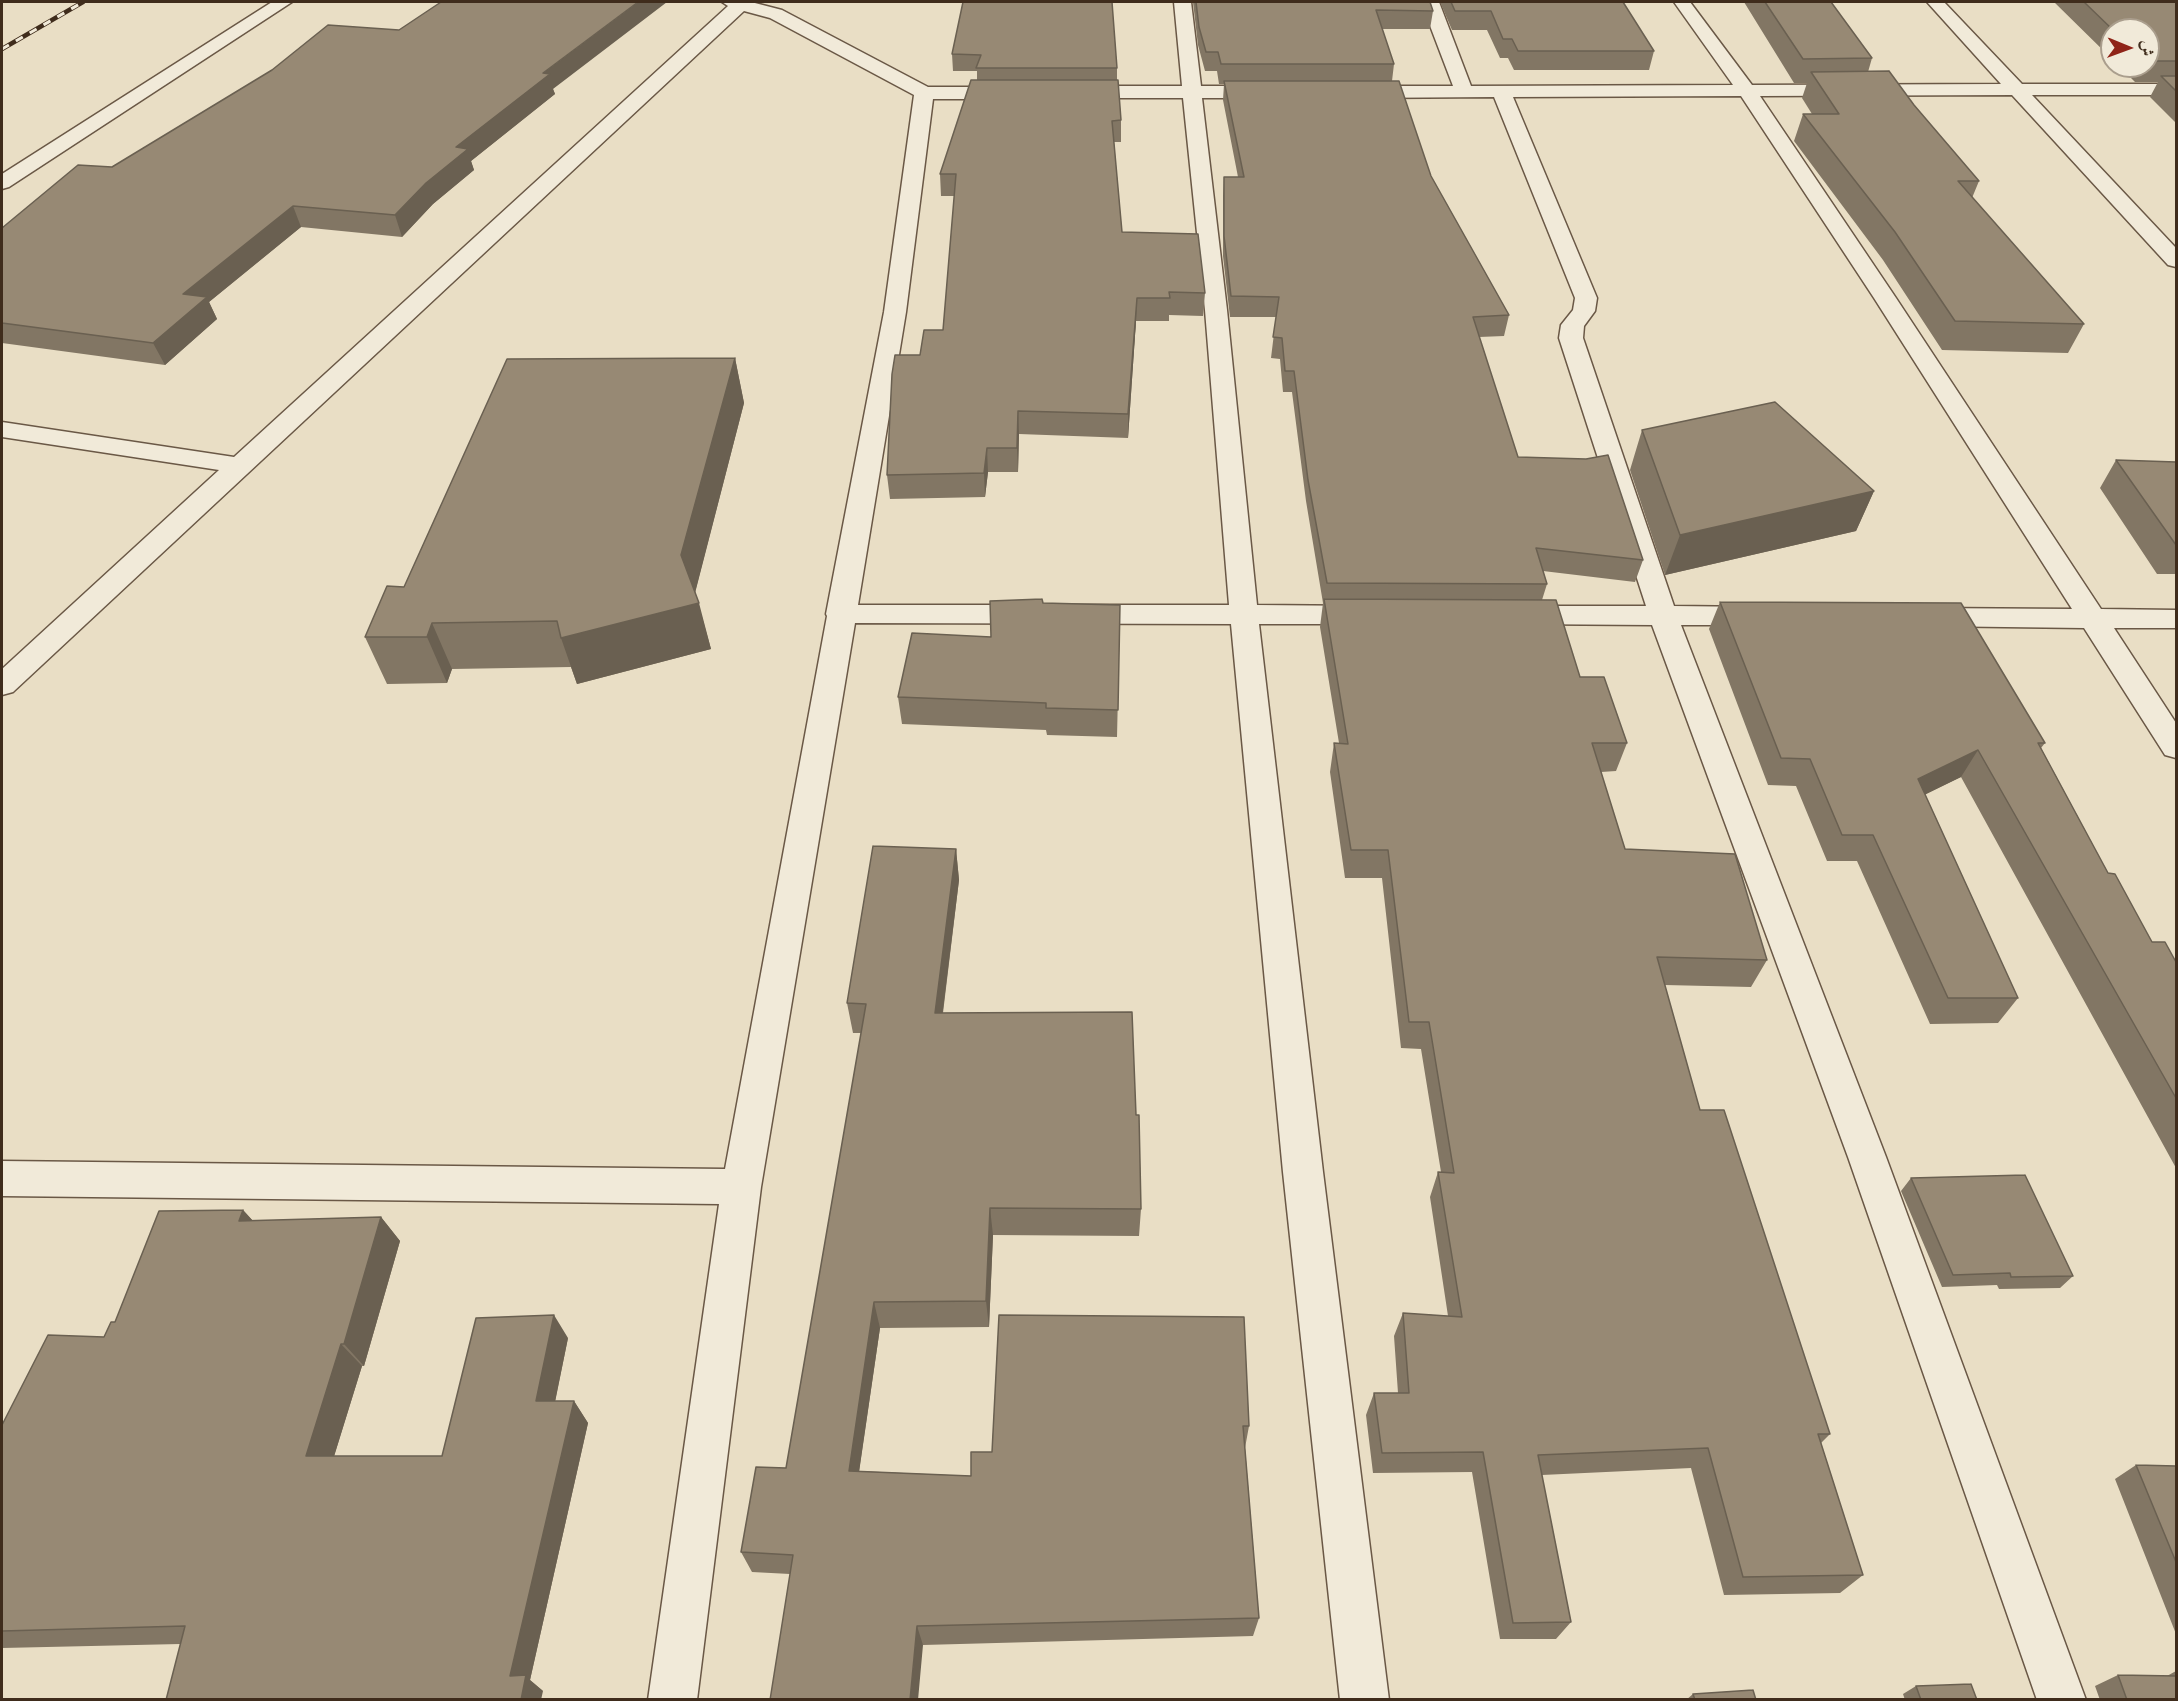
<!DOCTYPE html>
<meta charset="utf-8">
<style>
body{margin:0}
#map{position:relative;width:2178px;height:1701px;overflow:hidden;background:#e9dec5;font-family:Vollkorn,Amiri,serif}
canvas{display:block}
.frame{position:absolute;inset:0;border:3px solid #3f2c1c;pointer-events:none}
.north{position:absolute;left:2100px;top:18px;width:60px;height:60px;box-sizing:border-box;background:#f1ead9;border:2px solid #aa9e8d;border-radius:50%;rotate:91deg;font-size:16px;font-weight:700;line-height:24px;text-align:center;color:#3f2c1c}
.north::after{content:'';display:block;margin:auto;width:21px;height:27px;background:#8f2418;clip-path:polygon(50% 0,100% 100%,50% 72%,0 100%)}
</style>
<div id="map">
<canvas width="2178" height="1701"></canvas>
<div class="frame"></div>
<div class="north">ش</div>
</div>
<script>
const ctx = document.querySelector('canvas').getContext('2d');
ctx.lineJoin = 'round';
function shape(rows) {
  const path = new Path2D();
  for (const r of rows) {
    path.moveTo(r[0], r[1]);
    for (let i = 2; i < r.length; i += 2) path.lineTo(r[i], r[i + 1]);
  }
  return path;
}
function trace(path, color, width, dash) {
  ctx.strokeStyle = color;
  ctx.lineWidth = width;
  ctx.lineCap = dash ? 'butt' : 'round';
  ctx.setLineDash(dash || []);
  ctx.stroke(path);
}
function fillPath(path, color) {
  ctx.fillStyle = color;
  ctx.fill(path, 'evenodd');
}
const minor = shape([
 [272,2,292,2,9,187,2,189,2,174,272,2],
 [722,2,751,2,782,10,928,87,1012,87,1019,89,1021,93,1019,97,1012,99,933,99,906,312,858,605,1229,605,1205,310,1183,98,1076,98,1069,96,1067,92,1069,88,1076,86,1182,86,1174,2,1191,2,1201,86,1267,86,1274,88,1276,92,1274,96,1267,98,1202,98,1227,310,1257,605,1368,606,1378,608,1382,615,1378,622,1368,624,1259,624,1323,1172,1389,1700,1340,1700,1283,1172,1231,624,855,623,761,1187,697,1700,648,1700,719,1204,2,1196,2,1161,725,1169,827,616,826,614,884,312,914,95,770,18,744,11,13,692,2,695,2,669,219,470,2,437,2,422,234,457,728,6,722,2],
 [1421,2,1439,2,1471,86,1733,85,1674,2,1690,2,1752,85,2001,84,1927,2,1944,2,2022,84,2176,84,2176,95,2032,95,2176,248,2176,267,2168,265,2012,95,1760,96,1896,298,2101,609,2176,610,2176,628,2114,628,2176,723,2176,758,2165,755,2084,628,1926,626,1916,624,1912,617,1916,610,1926,608,2072,609,1874,298,1741,96,1513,97,1597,298,1595,311,1584,326,1583,338,1674,606,1758,607,1768,609,1772,616,1768,623,1758,625,1681,625,1886,1157,2086,1700,2037,1700,1848,1157,1652,625,1515,624,1505,622,1501,615,1505,608,1515,606,1646,606,1559,338,1561,325,1573,310,1575,298,1494,97,1358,98,1351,96,1349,92,1351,88,1358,86,1453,86,1421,2]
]);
trace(minor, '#6a5846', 3);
fillPath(minor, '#f1ead9');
const rail = shape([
 [2,49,83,2]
]);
trace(rail, '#3f2c1c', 4.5);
trace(rail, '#f1ead9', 3, [8]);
fillPath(shape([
 [963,2,1117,68,1117,80,1121,120,1121,142,1114,142,1122,232,1205,293,1203,316,1169,315,1169,321,1136,321,1128,438,1019,434,1018,472,988,472,985,497,890,499,887,475,920,355,943,330,955,196,941,196,940,174,977,80,977,71,953,71,952,54],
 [1192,2,1430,2,1433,11,1430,29,1382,29,1394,64,1392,81,1431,176,1509,315,1504,336,1479,337,1518,457,1643,560,1635,582,1543,571,1547,584,1542,600,1580,677,1627,743,1616,771,1601,772,1625,849,1767,960,1751,987,1665,985,1700,1110,1830,1434,1821,1443,1863,1575,1840,1593,1724,1595,1691,1468,1542,1475,1571,1622,1556,1639,1500,1639,1472,1472,1373,1473,1366,1415,1374,1393,1398,1393,1394,1336,1403,1313,1448,1316,1430,1197,1438,1172,1441,1172,1421,1049,1401,1048,1382,878,1345,878,1330,772,1334,743,1339,743,1320,627,1323,603,1306,501,1292,392,1283,392,1280,359,1271,358,1276,317,1230,317,1223,256,1223,196,1224,177,1238,177,1223,100,1224,84,1219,84,1217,71,1205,71,1198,45,1193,2],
 [1440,2,1623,2,1654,51,1649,70,1514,70,1508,58,1500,58,1487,30,1452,30],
 [1744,2,1831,2,1872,58,1868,72,1914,105,1979,181,1972,198,2084,324,2068,353,1942,350,1883,260,1794,141,1803,114,1812,114,1802,98,1807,83,1794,83],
 [2054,2,2176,2,2176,123,2150,97,2158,82,2135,82,2119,66,2148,66,2148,30,2112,30,2112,59],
 [553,89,555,94,471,161,474,170,433,204,402,237,301,227,209,302,217,319,165,365,2,343,2,228,112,167],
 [735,358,744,403,695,592,711,649,577,684,571,667,452,669,447,683,387,684,365,637,404,587],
 [1642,430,1874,491,1856,531,1665,575,1630,470],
 [2116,460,2176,462,2176,574,2157,574,2100,488],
 [1720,602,2045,743,2041,748,2108,873,2152,942,2176,962,2176,1168,1961,777,1925,794,2018,998,1998,1023,1930,1024,1857,861,1827,861,1796,786,1768,785,1709,629],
 [1043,603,1120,605,1117,737,1047,735,1046,730,902,724,898,697],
 [956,849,959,880,943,1013,1141,1209,1139,1236,993,1235,989,1327,880,1328,859,1471,971,1476,992,1452,999,1315,1249,1426,1245,1448,1259,1618,1253,1636,923,1645,790,1574,752,1572,741,1552,786,1468,861,1033,853,1033,847,1003],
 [1911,1178,2073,1276,2060,1288,1999,1289,1997,1285,1942,1287,1901,1191],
 [243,1210,253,1221,381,1217,400,1241,364,1366,362,1366,334,1456,442,1456,568,1338,555,1401,574,1401,588,1423,530,1680,543,1691,180,1644,2,1648,2,1425,104,1337],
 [2136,1465,2176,1466,2176,1634,2115,1479],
 [2176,1671,2176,1700,2100,1700,2095,1686,2118,1675,2167,1676],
 [1916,1686,1977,1700,1905,1700,1903,1694],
 [1693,1694,1756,1700,1686,1700]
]), '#827664');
fillPath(shape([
 [638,2,667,2,553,89,555,94,471,161,474,170,433,204,402,237,395,215,456,147,543,73],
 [293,206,301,227,209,302,217,319,165,365,153,343,183,294],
 [1137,298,1136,321,1128,438,1128,414],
 [735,358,744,403,693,601,681,555],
 [1018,411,1019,434,1018,472,1017,448],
 [987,448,988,472,985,497,984,473],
 [1874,491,1856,531,1665,575,1680,535],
 [699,603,711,649,577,684,561,638],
 [432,623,452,669,447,683,427,637],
 [1978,750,1961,777,1902,806,1918,779],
 [956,849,959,880,939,1042,935,1013],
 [990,1208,993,1235,989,1327,986,1301],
 [243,1210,265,1234,239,1221],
 [381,1217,400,1241,364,1366,344,1344],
 [874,1302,880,1328,856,1493,849,1471],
 [554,1315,568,1338,551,1422,536,1401],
 [341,1344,362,1366,328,1476,306,1456],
 [574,1401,588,1423,530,1680,543,1691,541,1700,521,1700,510,1676],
 [917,1626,923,1645,918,1700,910,1700]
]), '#6a6051');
const building = shape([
 [441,2,638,2,543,73,550,74,456,147,468,149,426,183,395,215,293,206,183,294,207,297,153,343,2,323,2,228,78,165,112,167,272,70,328,25,399,30,441,2],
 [963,2,1112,2,1117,68,976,68,981,55,952,54,963,2],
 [1196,2,1430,2,1433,11,1376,10,1394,64,1221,64,1218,52,1206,52,1199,27,1196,2],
 [1451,2,1623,2,1654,51,1518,51,1512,39,1503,39,1491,11,1455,11,1451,2],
 [1765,2,1831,2,1872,58,1803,59,1765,2],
 [2084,2,2176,2,2176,61,2148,61,2148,30,2113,30,2084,2],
 [1889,71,1914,105,1979,181,1958,181,2084,324,1955,321,1895,232,1803,114,1839,114,1811,72,1889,71],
 [2161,76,2176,76,2176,91,2161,76],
 [971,80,1118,80,1121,120,1112,121,1122,232,1198,234,1205,293,1169,292,1170,298,1137,298,1128,414,1018,411,1017,448,987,448,984,473,887,475,892,374,895,355,920,355,924,330,943,330,956,174,940,174,971,80],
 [1224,81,1399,81,1431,176,1509,315,1473,317,1518,457,1586,459,1608,455,1643,560,1536,548,1547,584,1327,583,1308,480,1294,371,1285,371,1282,338,1273,337,1279,297,1231,296,1224,236,1224,177,1244,177,1224,81],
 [735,358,681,555,699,603,561,638,557,621,432,623,427,637,365,637,387,586,404,587,507,359,735,358],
 [1775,402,1874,491,1680,535,1642,430,1775,402],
 [2116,460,2176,462,2176,545,2116,460],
 [1042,599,1043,603,1120,605,1118,710,1046,708,1046,703,898,697,912,633,991,637,990,601,1042,599],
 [1324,599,1556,600,1580,677,1604,677,1627,743,1592,743,1625,849,1735,854,1767,960,1657,957,1700,1110,1724,1110,1830,1434,1818,1434,1863,1575,1743,1577,1708,1448,1538,1455,1571,1622,1513,1623,1483,1452,1382,1453,1374,1393,1409,1393,1403,1313,1462,1317,1438,1172,1454,1173,1429,1022,1409,1022,1388,850,1351,850,1334,743,1348,744,1324,599],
 [1720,602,1961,603,2045,743,2038,743,2108,873,2115,874,2152,942,2165,942,2176,962,2176,1098,1978,750,1918,779,2018,998,1948,998,1873,835,1842,835,1810,759,1781,758,1720,602],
 [873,846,956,849,935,1013,1132,1012,1136,1115,1139,1115,1141,1209,990,1208,986,1301,874,1302,849,1471,971,1476,971,1452,992,1452,999,1315,1244,1317,1249,1426,1243,1426,1259,1618,917,1626,910,1700,770,1700,793,1555,741,1552,756,1467,786,1468,866,1004,847,1003,873,846],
 [2025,1175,2073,1276,2011,1277,2010,1273,1953,1275,1911,1178,2025,1175],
 [243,1210,239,1221,381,1217,344,1344,341,1344,306,1456,442,1456,476,1318,554,1315,536,1401,574,1401,510,1676,526,1675,521,1700,166,1700,185,1626,2,1631,2,1425,48,1335,104,1337,111,1322,115,1322,159,1211,243,1210],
 [2136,1465,2176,1466,2176,1562,2136,1465],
 [2118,1675,2176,1676,2176,1700,2127,1700,2118,1675],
 [1971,1684,1977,1700,1921,1700,1916,1686,1971,1684],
 [1753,1690,1756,1700,1695,1700,1693,1694,1753,1690]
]);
fillPath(building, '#978974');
trace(building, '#6a6051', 1.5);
</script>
